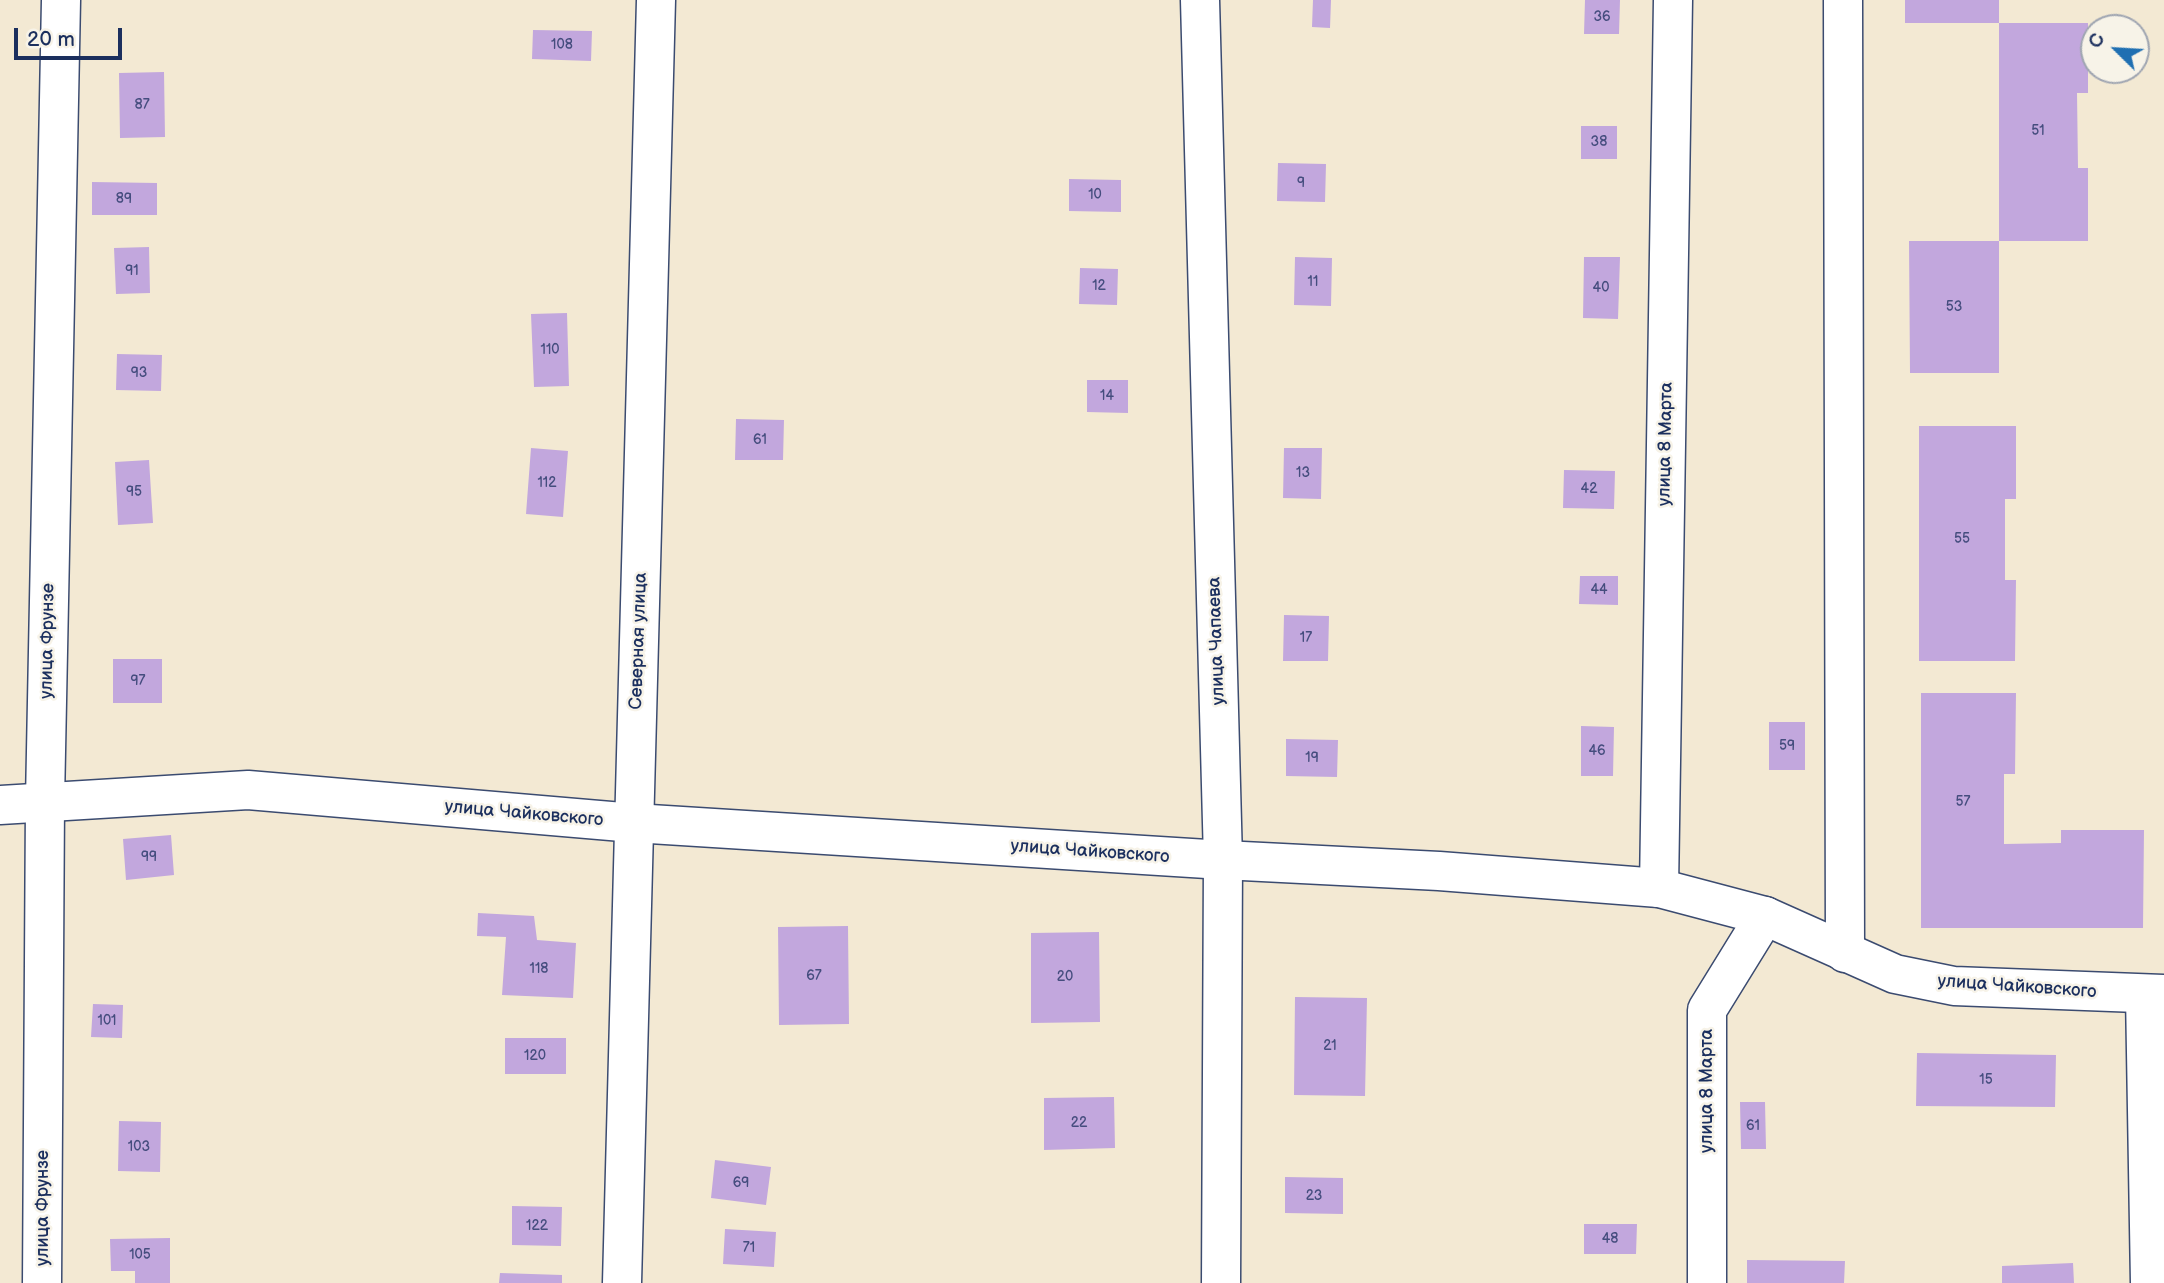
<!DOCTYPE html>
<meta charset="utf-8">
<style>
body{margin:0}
#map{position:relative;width:2164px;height:1283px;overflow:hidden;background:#f3e9d3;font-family:"Balsamiq Sans",sans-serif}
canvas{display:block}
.north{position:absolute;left:2080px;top:14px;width:70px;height:70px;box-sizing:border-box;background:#f7f3e8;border:2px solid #9fa5b1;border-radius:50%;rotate:294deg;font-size:19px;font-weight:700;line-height:28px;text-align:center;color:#1b2f5e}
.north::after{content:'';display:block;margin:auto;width:24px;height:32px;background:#1f6fb2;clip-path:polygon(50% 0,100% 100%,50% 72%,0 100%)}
.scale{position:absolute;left:14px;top:28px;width:108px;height:32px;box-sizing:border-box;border:4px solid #1b2f5e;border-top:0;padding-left:9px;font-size:21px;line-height:24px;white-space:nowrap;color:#1b2f5e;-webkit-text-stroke:5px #f7f3e8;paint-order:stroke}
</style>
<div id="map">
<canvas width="2164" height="1283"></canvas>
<div class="north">С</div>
<div class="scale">20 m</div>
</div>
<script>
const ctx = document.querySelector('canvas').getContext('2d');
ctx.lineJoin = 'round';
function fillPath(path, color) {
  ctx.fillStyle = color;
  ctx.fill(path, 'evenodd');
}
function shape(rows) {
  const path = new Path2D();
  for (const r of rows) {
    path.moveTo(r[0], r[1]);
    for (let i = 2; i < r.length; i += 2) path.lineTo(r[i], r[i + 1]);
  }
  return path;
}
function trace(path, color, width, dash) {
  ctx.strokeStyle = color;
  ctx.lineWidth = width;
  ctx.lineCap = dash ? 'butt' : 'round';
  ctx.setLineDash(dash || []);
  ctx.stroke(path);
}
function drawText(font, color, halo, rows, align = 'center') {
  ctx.font = font + ' "Balsamiq Sans",sans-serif';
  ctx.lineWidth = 5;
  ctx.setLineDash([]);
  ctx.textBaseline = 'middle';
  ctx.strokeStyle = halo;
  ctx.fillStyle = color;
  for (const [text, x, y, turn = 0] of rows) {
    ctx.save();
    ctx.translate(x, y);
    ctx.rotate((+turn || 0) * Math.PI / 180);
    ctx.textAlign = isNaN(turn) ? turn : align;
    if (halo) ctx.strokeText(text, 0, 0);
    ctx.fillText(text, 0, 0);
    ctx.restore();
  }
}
fillPath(shape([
 [1313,0,1331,0,1330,28,1312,27],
 [1585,0,1620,0,1619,34,1584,34],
 [1905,0,1999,0,1999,23,1905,23],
 [1999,23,2088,23,2088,93,2077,93,2078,168,2088,168,2088,241,1999,241],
 [533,30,592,31,591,61,532,59],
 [164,72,165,137,120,138,119,73],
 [1581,126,1617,126,1617,159,1581,159],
 [1278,163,1326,164,1325,202,1277,201],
 [1069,179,1121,180,1121,212,1069,211],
 [92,182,157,183,157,215,92,215],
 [1909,241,1999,241,1999,373,1910,373],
 [149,247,150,293,116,294,114,248],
 [1295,257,1332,258,1331,306,1294,305],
 [1584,257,1620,257,1618,319,1583,318],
 [1080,268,1118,269,1117,305,1079,304],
 [567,313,569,386,534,387,531,314],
 [117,354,162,355,161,391,116,390],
 [1087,380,1128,380,1128,413,1087,412],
 [736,419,784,420,783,460,735,460],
 [1919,426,2016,426,2016,499,2005,499,2005,580,2016,580,2015,661,1919,661],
 [531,448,568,451,563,517,526,514],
 [1284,448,1322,448,1321,499,1283,498],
 [149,460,153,523,118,525,115,462],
 [1564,470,1615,471,1614,509,1563,508],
 [1580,576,1618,576,1618,605,1579,604],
 [1284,615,1329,616,1328,661,1283,661],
 [113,659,162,659,162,703,113,703],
 [1921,693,2016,693,2015,774,2004,774,2004,844,2061,843,2061,830,2144,830,2143,928,1921,928],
 [1769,722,1805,722,1805,770,1769,770],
 [1581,726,1614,727,1613,776,1581,776],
 [1286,739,1338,740,1337,777,1286,776],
 [171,835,174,875,126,880,123,839],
 [478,913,534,916,537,940,576,943,573,998,502,995,506,937,477,936],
 [848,926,849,1024,779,1025,778,927],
 [1099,932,1100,1022,1031,1023,1031,933],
 [1295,997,1367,998,1365,1096,1294,1095],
 [93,1004,123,1005,122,1038,91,1037],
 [505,1038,566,1038,566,1074,505,1074],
 [1917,1053,2056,1055,2055,1107,1916,1106],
 [1114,1097,1115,1148,1044,1150,1044,1098],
 [1740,1102,1765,1102,1766,1149,1741,1149],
 [119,1121,161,1122,160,1172,118,1171],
 [715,1160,771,1167,766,1205,711,1198],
 [1285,1177,1343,1178,1343,1214,1285,1213],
 [512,1206,562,1207,561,1246,512,1245],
 [1584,1224,1637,1224,1636,1254,1584,1254],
 [725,1229,776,1232,774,1267,723,1264],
 [170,1238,170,1283,135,1283,135,1271,111,1271,110,1239],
 [1747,1260,1845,1261,1844,1283,1747,1283],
 [2073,1263,2074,1283,2002,1283,2002,1266],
 [500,1273,562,1275,562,1283,499,1283]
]), '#c2a7dd');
const minor = shape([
 [1200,0,1223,860,1221,1283],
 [1843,0,1845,953],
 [1659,888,1673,0],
 [2145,994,2150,1283],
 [42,1283,45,801,61,0],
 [622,1283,656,0],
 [1707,1283,1707,1010,1765,916]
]);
const tertiary = shape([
 [0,805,248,790,634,823,1223,860,1439,871,1659,888,1765,916,1895,974,1954,986,2164,994]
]);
trace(minor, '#3b4b70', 41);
trace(tertiary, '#3b4b70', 41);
trace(minor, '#fff', 38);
trace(tertiary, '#fff', 38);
drawText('14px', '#454d7e', null, [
 ["36",1602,17],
 ["108",562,45],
 ["87",142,105],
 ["51",2038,131],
 ["38",1599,142],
 ["9",1301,183],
 ["10",1095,195],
 ["89",124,199],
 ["91",132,271],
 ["11",1313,282],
 ["12",1099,286],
 ["40",1601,288],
 ["53",1954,307],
 ["110",550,350],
 ["93",139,373],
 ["14",1107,396],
 ["61",760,440],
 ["13",1303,473],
 ["112",547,483],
 ["42",1589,489],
 ["95",134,492],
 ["55",1962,539],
 ["44",1599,590],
 ["17",1306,638],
 ["97",138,681],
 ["59",1787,746],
 ["46",1597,751],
 ["19",1312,758],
 ["57",1963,802],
 ["99",149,857],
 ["118",539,969],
 ["67",814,976],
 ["20",1065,977],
 ["101",107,1021],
 ["21",1330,1046],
 ["120",535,1056],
 ["15",1986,1080],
 ["22",1079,1123],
 ["61",1753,1126],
 ["103",139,1147],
 ["69",741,1183],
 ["23",1314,1196],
 ["122",537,1226],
 ["48",1610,1239],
 ["71",749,1248],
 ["105",140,1255]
]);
drawText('18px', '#1b2f5e', '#f7f3e8', [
 ["улица 8 Марта",1666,444,-89],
 ["улица Фрунзе",48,641,-89],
 ["Северная улица",639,641,-88],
 ["улица Чапаева",1217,641,-92],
 ["улица Чайковского",524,814,5],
 ["улица Чайковского",1090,852,4],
 ["улица Чайковского",2017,987,4],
 ["улица 8 Марта",1707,1091,-90],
 ["улица Фрунзе",43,1208,-90]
]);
</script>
